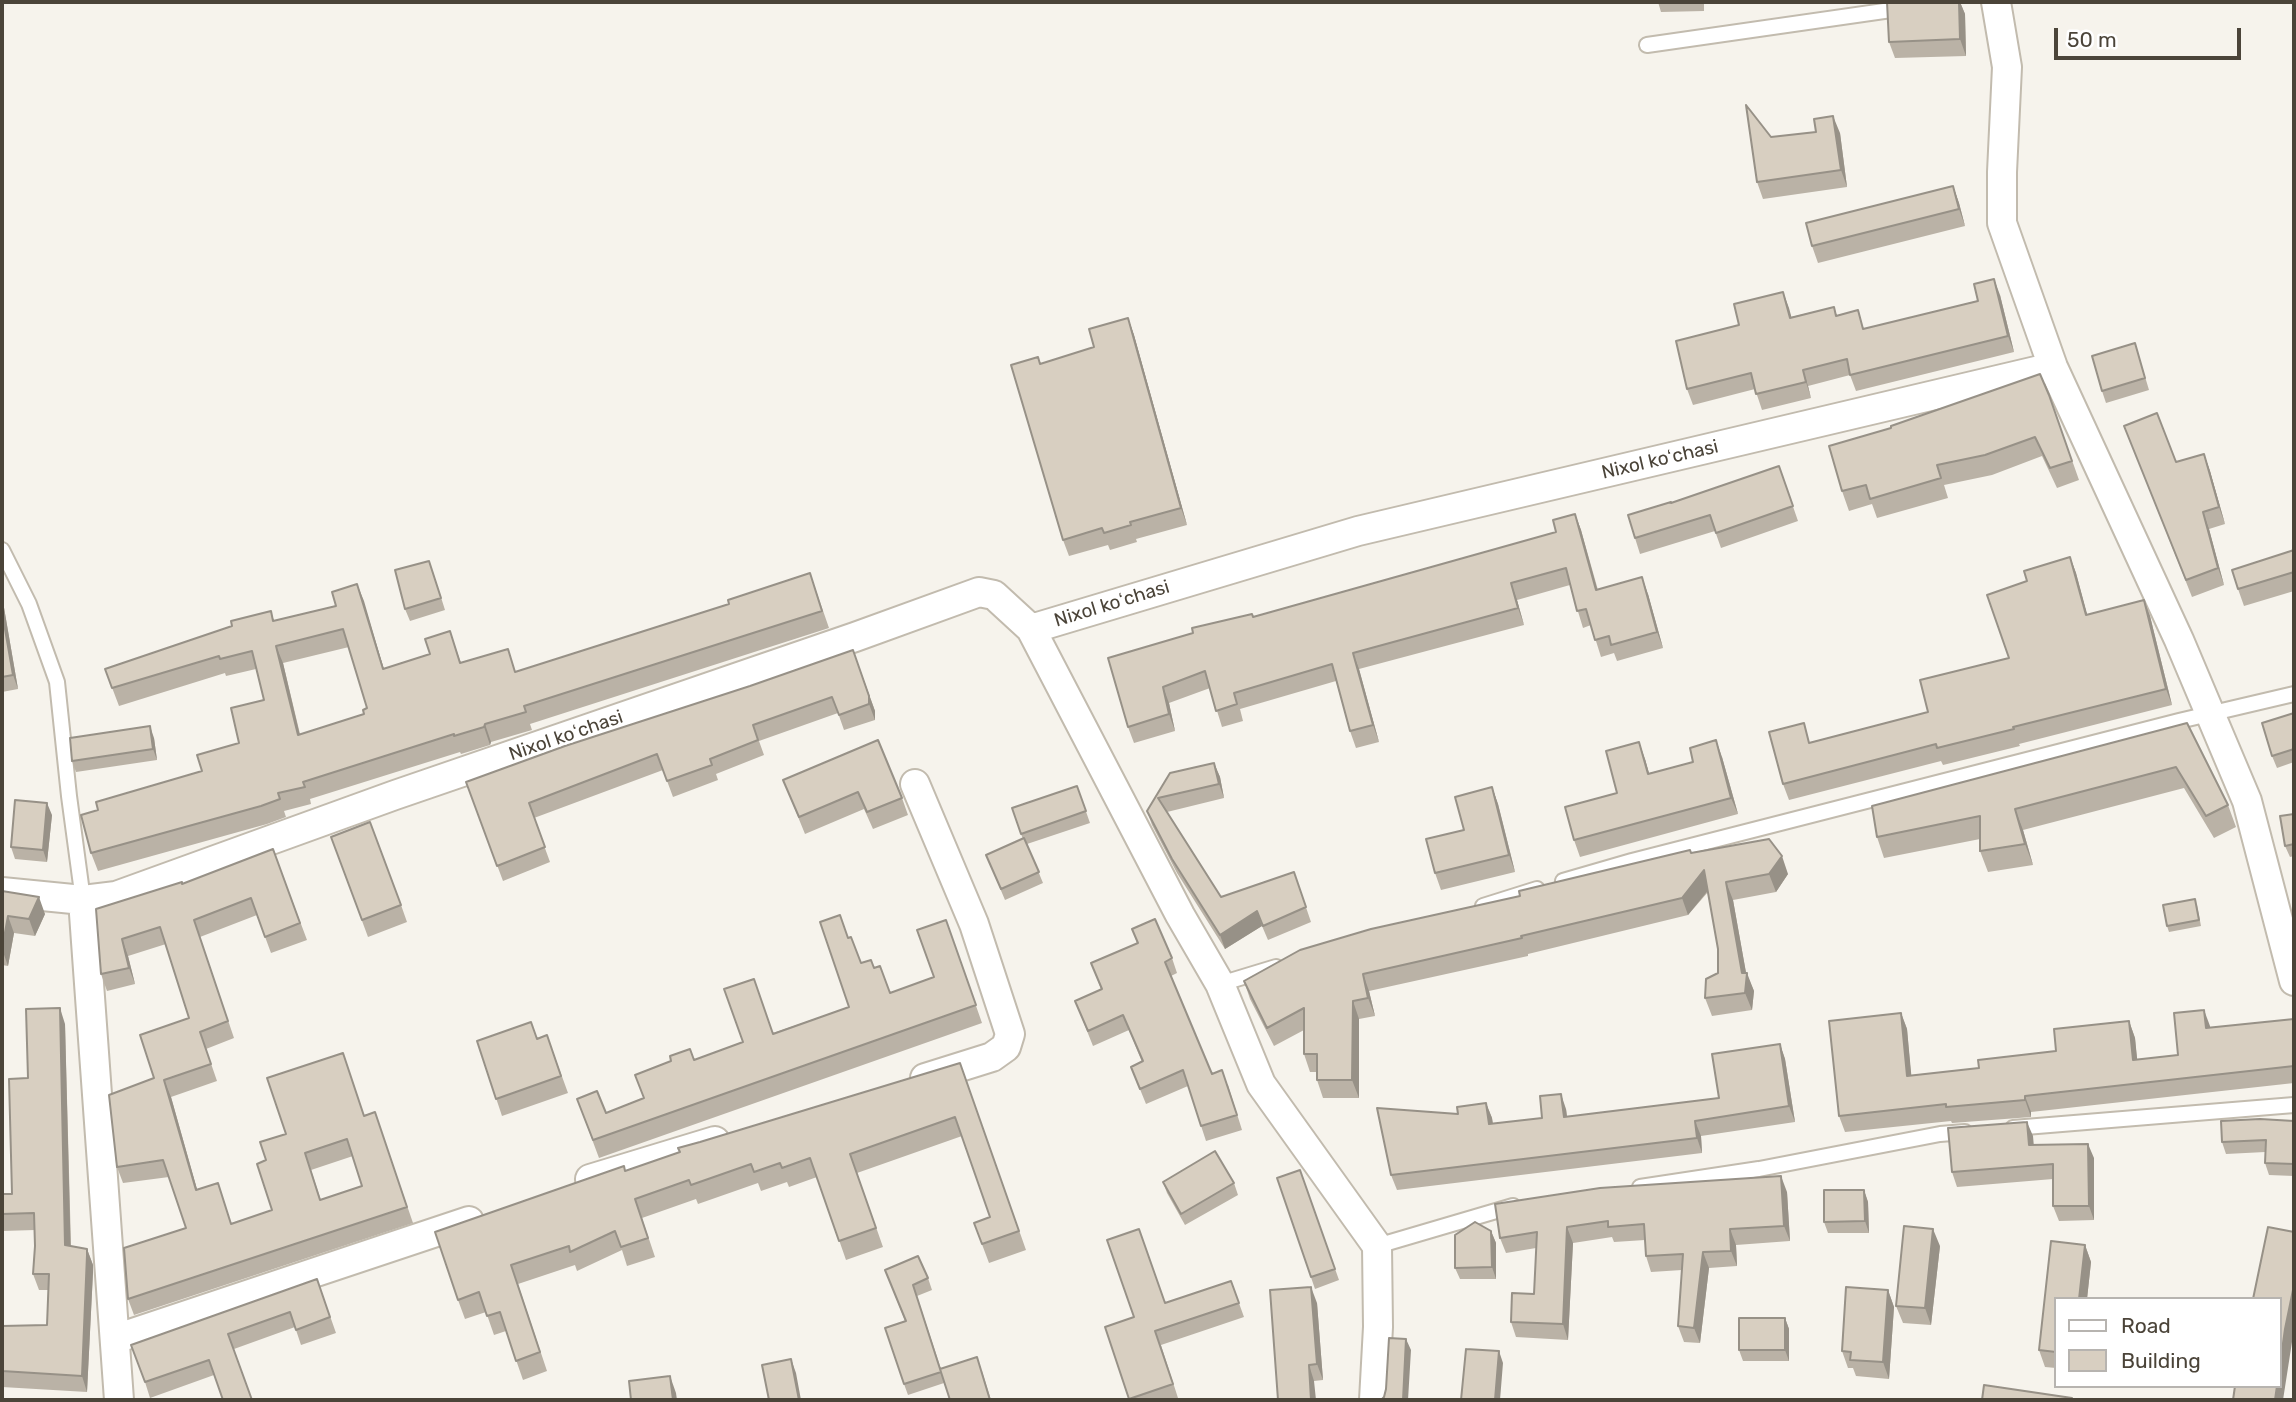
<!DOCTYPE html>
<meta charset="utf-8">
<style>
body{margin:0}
#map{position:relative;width:2296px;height:1402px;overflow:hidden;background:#f6f3ec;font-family:Rubik,sans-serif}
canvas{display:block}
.frame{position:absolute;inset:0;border:4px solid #4b4439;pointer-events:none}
.legend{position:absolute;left:2054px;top:1297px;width:228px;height:91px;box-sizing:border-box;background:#fff;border:2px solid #b7b4b0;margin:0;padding:9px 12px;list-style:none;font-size:21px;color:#4b4439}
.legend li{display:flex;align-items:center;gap:14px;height:35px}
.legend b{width:35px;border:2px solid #b7b4b0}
.scale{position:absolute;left:2054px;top:28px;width:187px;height:32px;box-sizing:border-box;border:4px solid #4b4439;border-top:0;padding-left:9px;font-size:21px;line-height:24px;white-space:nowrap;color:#4b4439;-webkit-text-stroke:5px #fff;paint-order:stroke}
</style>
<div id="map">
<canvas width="2296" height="1402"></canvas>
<div class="frame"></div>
<ul class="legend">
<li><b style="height:9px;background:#fff"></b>Road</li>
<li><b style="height:19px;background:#d8cfc1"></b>Building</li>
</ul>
<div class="scale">50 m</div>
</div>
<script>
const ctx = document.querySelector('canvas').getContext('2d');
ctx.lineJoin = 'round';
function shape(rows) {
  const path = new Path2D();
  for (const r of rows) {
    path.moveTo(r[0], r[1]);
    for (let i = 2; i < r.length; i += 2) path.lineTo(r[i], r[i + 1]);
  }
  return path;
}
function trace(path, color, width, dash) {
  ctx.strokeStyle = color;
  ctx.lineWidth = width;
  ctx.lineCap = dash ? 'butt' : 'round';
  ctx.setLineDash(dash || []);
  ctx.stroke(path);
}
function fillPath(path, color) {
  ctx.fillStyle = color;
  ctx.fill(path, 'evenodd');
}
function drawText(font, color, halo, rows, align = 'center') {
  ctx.font = font + ' Rubik,sans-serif';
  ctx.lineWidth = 5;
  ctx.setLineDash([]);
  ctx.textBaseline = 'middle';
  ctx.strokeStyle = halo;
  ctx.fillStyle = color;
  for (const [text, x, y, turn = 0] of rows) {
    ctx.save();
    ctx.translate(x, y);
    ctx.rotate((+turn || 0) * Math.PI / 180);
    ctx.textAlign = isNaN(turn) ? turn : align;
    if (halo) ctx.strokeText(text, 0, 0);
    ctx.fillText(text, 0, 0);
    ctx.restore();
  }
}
const lane = shape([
 [1647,45,1905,8],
 [2,550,29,604,57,682,69,796,83,900],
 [1563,881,1632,861,2179,721,2294,694],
 [1483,906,1537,889],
 [1220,984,1276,967],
 [2013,1128,2294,1105],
 [1640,1187,1759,1169,1940,1134,1965,1132],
 [1377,1246,1513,1206]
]);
const street = shape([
 [1996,2,2007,67,2002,172,2002,223,2053,367,2179,640,2247,801,2294,981],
 [1031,629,1180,915,1220,984,1261,1084,1377,1246,1378,1327,1374,1400],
 [915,784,974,924,1010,1034,1006,1047,992,1057,925,1078],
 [2,892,83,900,116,896,395,795,855,637,979,592,994,595,1031,629,1358,531,2053,367],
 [83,900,119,1400],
 [590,1179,715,1141],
 [115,1339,469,1221]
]);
trace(lane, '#c2bbae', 18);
trace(street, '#c2bbae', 32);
trace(lane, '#fff', 14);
trace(street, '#fff', 28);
fillPath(shape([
 [1658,2,1704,2,1704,11,1661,12],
 [1891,2,1960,2,1965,14,1966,56,1895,58,1889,42],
 [1840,133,1847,187,1763,199,1757,182,1771,137],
 [1953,186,1959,203,1965,226,1818,263,1812,246],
 [1783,292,1791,317,1834,307,1837,316,1865,329,2000,295,2014,352,1856,391,1850,375,1808,386,1811,398,1762,410,1755,389,1693,405,1687,389,1739,325],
 [1128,318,1134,335,1187,525,1136,539,1137,542,1110,550,1108,545,1069,556,1063,540,1040,364,1094,347],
 [2135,343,2149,390,2106,403,2102,391],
 [2049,395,2079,480,2057,488,2042,456,1992,475,1944,485,1948,498,1877,518,1872,504,1849,511,1842,491],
 [2124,426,2176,462,2204,454,2210,471,2225,524,2209,529,2224,585,2192,597],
 [1779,466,1798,521,1721,548,1715,531,1640,554,1635,538,1671,503],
 [1575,514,1581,530,1598,590,1648,594,1663,648,1617,661,1614,653,1601,657,1591,625,1583,628,1570,585,1517,600,1524,625,1359,669,1379,742,1356,748,1350,731,1336,681,1240,709,1243,721,1222,727,1210,688,1169,703,1175,731,1134,743,1128,727,1108,658,1556,532],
 [2294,550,2294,591,2244,606,2238,589],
 [2070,557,2076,573,2087,615,2144,600,2150,616,2172,705,2019,744,2020,746,1943,765,1941,761,1789,800,1783,784,1811,742,1928,712,2009,658,2027,581],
 [433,572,445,610,410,621,405,609],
 [810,573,829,628,530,724,532,730,491,742,490,745,461,754,460,752,310,799,311,804,284,811,286,817,267,824,98,871,91,853,98,810,202,771,239,743,264,700,256,669,226,676,225,673,119,706,105,669,232,626,271,611,274,621,336,606,357,584,384,669,430,654,450,631,461,663,516,672,729,604],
 [349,647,367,708,364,714,300,734,283,663],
 [2,596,18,689,2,692],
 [853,650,875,711,875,720,844,730,838,713,759,741,764,755,716,774,718,780,673,797,663,770,534,818,550,862,503,881,466,782,750,686],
 [2294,713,2294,762,2277,768,2272,756],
 [2187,723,2228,805,2236,827,2214,838,2184,788,2023,830,2033,865,1988,872,1980,851,1980,839,1884,858,1877,837],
 [154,738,157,760,76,772,72,761],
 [1722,757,1738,814,1580,857,1574,840,1617,793,1645,759,1649,773],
 [1214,763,1220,777,1224,798,1167,812,1221,897,1294,872,1311,922,1268,940,1262,926,1225,949,1177,873,1152,825,1147,811,1170,773],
 [783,780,902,798,908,815,873,829,864,809,805,834],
 [1077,786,1090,823,1027,844,1043,883,1005,900,986,855,1023,839,1021,834],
 [1492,787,1498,804,1515,872,1441,890,1435,873],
 [2294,814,2294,856,2290,857,2285,846],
 [52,815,47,862,15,859,11,847],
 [331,837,401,905,407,922,368,937],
 [273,849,307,940,271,953,257,915,200,937,234,1038,206,1049,217,1081,171,1097,197,1189,232,1223,272,1210,266,1160,364,1115,375,1112,413,1223,134,1315,128,1299,186,1228,169,1177,123,1183,117,1167,154,1078,189,1018,166,944,128,956,135,984,107,991,101,974,96,909,182,884],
 [353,1156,362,1186,321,1200,311,1170],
 [1691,853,1788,874,1776,892,1733,900,1746,973,1754,991,1752,1010,1712,1016,1705,998,1718,973,1718,949,1708,892,1688,915,1528,954,1528,956,1369,991,1375,1016,1359,1019,1359,1098,1323,1098,1317,1080,1317,1072,1310,1072,1304,1054,1304,1030,1274,1046,1250,999,1244,981,1520,896],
 [2,891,45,914,35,936,14,933,8,966,2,965],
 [2197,905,2201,926,2169,932,2167,926],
 [946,920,982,1023,599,1158,577,1099,606,1113,644,1098,694,1060,849,1007,849,938,861,963,874,968,890,993,934,977],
 [1132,929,1172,958,1177,973,1171,976,1212,1074,1228,1085,1242,1130,1206,1141,1188,1086,1146,1104,1131,1067,1142,1062,1129,1030,1093,1046,1075,1001,1101,989,1091,963,1137,943],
 [1901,1013,1907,1029,1911,1076,1979,1068,2056,1051,2129,1021,2135,1038,2137,1060,2178,1055,2210,1026,2210,1028,2294,1019,2294,1083,2031,1112,2031,1117,1952,1123,1951,1121,1845,1132,1839,1116],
 [65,1024,71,1246,87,1249,93,1265,93,1272,87,1392,2,1387,2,1326,47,1325,48,1290,39,1290,33,1274,35,1246,35,1230,2,1231,2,1194,12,1194,28,1078],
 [547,1035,568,1093,502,1116,477,1041,537,1038],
 [1780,1044,1785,1059,1795,1122,1701,1136,1702,1153,1397,1190,1391,1175,1458,1114,1486,1103,1492,1118,1493,1124,1542,1118,1566,1109,1567,1117,1719,1098],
 [960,1063,1026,1250,989,1263,974,1223,990,1217,962,1136,857,1173,883,1247,846,1260,817,1177,789,1187,787,1182,761,1191,758,1183,698,1204,696,1199,642,1218,655,1257,627,1266,622,1250,577,1271,575,1265,518,1284,547,1371,523,1380,506,1331,494,1335,486,1312,465,1319,458,1300,625,1171],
 [2294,1121,2294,1176,2269,1175,2265,1163,2265,1152,2226,1154,2222,1142],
 [2033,1136,2033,1145,2094,1158,2094,1220,2059,1221,2053,1206,2053,1179,1957,1187,1952,1172],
 [1300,1170,1339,1280,1315,1289,1277,1178],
 [1163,1182,1234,1183,1238,1195,1185,1225,1167,1193],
 [1864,1190,1868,1202,1869,1233,1828,1233,1824,1222],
 [1787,1192,1790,1241,1736,1245,1737,1266,1709,1268,1700,1343,1684,1342,1678,1326,1682,1270,1651,1272,1646,1256,1645,1240,1614,1242,1612,1237,1573,1243,1568,1340,1516,1337,1511,1322,1534,1294,1536,1248,1506,1253,1500,1238],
 [1491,1231,1496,1243,1496,1279,1460,1279,1455,1268],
 [2051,1241,2085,1245,2091,1262,2087,1299,2056,1299,2056,1368,2045,1367,2039,1350],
 [1940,1246,1931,1325,1903,1323,1896,1306],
 [885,1270,928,1278,932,1290,917,1296,941,1369,982,1371,991,1400,950,1400,944,1383,908,1395,904,1384,905,1321],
 [317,1279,336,1333,301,1345,295,1327,234,1349,214,1375,150,1398,145,1382],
 [1231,1281,1244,1317,1161,1345,1178,1398,1171,1400,1129,1400,1105,1327,1134,1317,1166,1303],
 [1888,1290,1894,1307,1889,1379,1856,1376,1853,1368,1848,1368,1842,1351],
 [1317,1303,1323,1380,1314,1381,1278,1400],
 [1785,1318,1789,1329,1789,1361,1743,1361,1739,1350]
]), '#bab2a6');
fillPath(shape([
 [1959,2,1960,2,1965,14,1966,56,1960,39],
 [1833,116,1840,133,1847,187,1841,170],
 [1953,186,1959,203,1965,226,1959,209],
 [1994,279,2000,295,2014,352,2008,336],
 [1783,292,1789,308,1796,334,1790,318],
 [1128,318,1134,335,1187,525,1181,508],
 [1803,370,1808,386,1811,398,1806,382],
 [2204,454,2210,471,2225,524,2219,507],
 [2203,512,2209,529,2224,585,2218,568],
 [1575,514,1581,530,1602,607,1596,590],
 [2070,557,2076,573,2092,632,2086,615],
 [1642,577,1648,594,1663,648,1657,632],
 [1511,583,1517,600,1524,625,1518,608],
 [357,584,364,601,389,687,383,669],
 [2,596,18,689,13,675,2,612],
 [2144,600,2150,616,2172,705,2166,689],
 [276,646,283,663,304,753,298,735],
 [853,650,875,711,875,720,869,704],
 [1353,653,1359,669,1379,742,1373,725],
 [1163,687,1169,703,1175,731,1169,714],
 [485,724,491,742,490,745,484,727],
 [150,726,154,738,157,760,153,749],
 [1716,740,1722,757,1738,814,1731,798],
 [1639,742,1645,759,1654,791,1648,774],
 [1214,763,1220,777,1224,798,1219,784],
 [1492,787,1498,804,1515,872,1509,855],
 [47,803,52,815,47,862,43,850],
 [2015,809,2023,830,2033,865,2025,844],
 [1782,856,1788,874,1776,892,1769,874],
 [1704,870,1710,888,1688,915,1682,898],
 [1726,882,1733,900,1747,978,1747,973,1754,991,1752,1010,1745,993],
 [39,897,45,914,35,936,29,919],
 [1257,911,1262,926,1225,949,1220,935],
 [8,916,14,933,8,966,2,949],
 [122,939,128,956,135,984,129,968],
 [1363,974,1369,991,1375,1016,1368,998],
 [1353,1001,1359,1019,1359,1098,1352,1080],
 [60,1008,65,1024,71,1262,65,1245],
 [2204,1010,2210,1026,2212,1045,2206,1028],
 [1901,1013,1907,1029,1913,1093,1907,1076],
 [2129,1021,2135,1038,2139,1077,2133,1060],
 [1780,1044,1785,1059,1795,1122,1789,1106],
 [164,1080,171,1097,202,1207,196,1190],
 [1561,1094,1566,1109,1569,1133,1564,1117],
 [2025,1096,2031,1112,2031,1117,2025,1100],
 [1486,1103,1492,1118,1495,1140,1489,1124],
 [1695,1121,1701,1136,1702,1153,1697,1138],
 [2027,1122,2033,1136,2035,1159,2029,1145],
 [2088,1144,2094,1158,2094,1220,2089,1206],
 [1781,1176,1787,1192,1790,1241,1784,1226],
 [1864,1190,1868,1202,1869,1233,1865,1221],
 [1567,1227,1573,1243,1568,1340,1563,1324],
 [1730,1229,1736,1245,1737,1266,1731,1251],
 [1933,1229,1940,1246,1931,1325,1925,1308],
 [1491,1231,1496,1243,1496,1279,1492,1267],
 [2085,1245,2091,1262,2087,1299,2079,1299],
 [87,1249,93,1265,93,1272,87,1392,82,1376],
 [1703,1252,1709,1268,1700,1343,1694,1328],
 [2294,1285,2294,1329,2283,1400,2275,1400,2277,1386,2280,1386,2280,1365,2285,1329],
 [1311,1287,1317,1303,1323,1380,1317,1364],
 [1888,1290,1894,1307,1889,1379,1883,1362],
 [1785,1318,1789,1329,1789,1361,1785,1350],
 [1406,1339,1411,1350,1408,1400,1403,1400],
 [1499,1351,1503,1363,1500,1400,1495,1400],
 [791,1359,796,1373,801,1400,799,1400],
 [1309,1365,1314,1381,1316,1400,1311,1400],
 [670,1376,676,1393,677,1400,673,1400]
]), '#979187');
const building = shape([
 [1887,2,1959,2,1960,39,1889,42,1887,2],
 [1746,105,1771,137,1816,132,1814,119,1833,116,1841,170,1757,182,1746,105],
 [1953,186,1959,209,1812,246,1806,223,1953,186],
 [1994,279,2008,336,1850,375,1847,359,1803,370,1806,382,1756,394,1751,373,1687,389,1676,341,1739,325,1734,304,1783,292,1790,318,1834,307,1836,316,1858,310,1863,329,1978,301,1974,284,1994,279],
 [1128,318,1181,508,1130,522,1131,525,1104,533,1102,528,1063,540,1011,365,1038,357,1040,364,1094,347,1089,329,1128,318],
 [2135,343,2145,378,2102,391,2092,356,2135,343],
 [2040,374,2049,395,2072,461,2050,468,2035,437,1985,455,1937,465,1941,478,1870,499,1866,485,1842,491,1829,446,1891,428,1891,426,2040,374],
 [2157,413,2176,462,2204,454,2219,507,2203,512,2218,568,2186,580,2124,426,2157,413],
 [1779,466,1793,506,1716,533,1710,515,1635,538,1628,515,1671,502,1671,503,1779,466],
 [1575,514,1596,590,1642,577,1657,632,1611,645,1609,636,1595,640,1586,609,1577,611,1566,568,1511,583,1518,608,1353,653,1373,725,1350,731,1332,664,1234,693,1237,704,1216,711,1205,671,1163,687,1169,714,1128,727,1108,658,1193,633,1192,628,1252,614,1253,617,1556,532,1553,520,1575,514],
 [2294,550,2294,572,2238,589,2232,570,2294,550],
 [2070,557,2086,615,2144,600,2166,689,2013,727,2014,729,1937,748,1936,744,1783,784,1769,732,1804,723,1809,743,1928,712,1920,680,2009,658,1987,595,2027,581,2024,571,2070,557],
 [429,561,441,598,405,609,395,570,429,561],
 [810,573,822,611,524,706,526,712,485,724,484,727,454,736,454,734,303,782,305,787,278,793,280,799,261,806,91,853,81,815,98,810,96,802,202,771,197,755,239,743,231,708,264,700,252,651,220,659,219,656,112,688,105,669,232,626,231,621,271,611,273,621,336,606,332,592,357,584,383,669,430,654,425,639,450,631,460,663,508,649,515,672,729,604,728,600,810,573],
 [343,629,367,708,363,710,364,714,298,735,276,646,343,629],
 [2,612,13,675,2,677,2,612],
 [853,650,869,696,869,704,839,715,832,697,753,725,758,740,710,759,712,765,667,781,657,754,529,803,545,847,497,866,466,782,565,746,750,686,853,650],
 [2294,713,2294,749,2272,756,2262,723,2294,713],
 [2187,723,2228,805,2206,816,2176,767,2015,809,2025,844,1980,851,1980,816,1877,837,1872,806,2187,723],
 [150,726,153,749,72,761,70,738,150,726],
 [878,740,902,798,867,812,858,792,799,817,783,780,878,740],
 [1716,740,1731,798,1574,840,1565,807,1617,793,1606,751,1639,742,1648,774,1693,762,1690,748,1716,740],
 [1214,763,1219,784,1158,798,1221,897,1294,872,1306,907,1263,926,1257,911,1220,935,1172,859,1147,811,1170,773,1214,763],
 [1077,786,1086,811,1021,834,1012,808,1077,786],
 [1492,787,1509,855,1435,873,1426,839,1464,830,1455,797,1492,787],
 [15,800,47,803,43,850,11,847,15,800],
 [2294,814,2294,844,2285,846,2280,816,2294,814],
 [370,822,401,905,362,920,331,837,370,822],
 [1024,838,1039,872,1001,889,986,855,1024,838],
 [1769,839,1782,856,1769,874,1726,882,1742,973,1747,973,1745,993,1705,998,1706,979,1718,973,1718,949,1704,870,1682,898,1521,936,1522,938,1363,974,1368,998,1353,1001,1352,1080,1317,1080,1317,1054,1304,1054,1304,1008,1267,1028,1244,981,1300,950,1371,929,1520,896,1519,891,1690,850,1691,853,1769,839],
 [273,849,300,923,265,937,251,898,194,920,228,1021,200,1032,211,1064,164,1080,196,1190,218,1183,231,1224,272,1210,257,1164,266,1160,260,1142,286,1134,267,1078,343,1053,364,1116,375,1112,407,1207,128,1299,124,1248,186,1228,163,1160,117,1167,109,1095,154,1078,140,1035,189,1018,160,927,122,939,129,968,101,974,96,909,182,882,182,884,273,849],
 [347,1139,362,1186,320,1200,305,1153,347,1139],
 [2,891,39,897,29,919,8,916,2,949,2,891],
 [2195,899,2199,920,2167,926,2163,905,2195,899],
 [840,915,848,938,851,937,861,963,871,960,874,968,880,966,890,993,934,977,917,930,946,920,976,1005,593,1140,577,1099,597,1091,606,1113,644,1098,635,1075,671,1061,670,1056,690,1049,694,1060,743,1042,724,989,754,979,773,1034,849,1007,820,922,840,915],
 [1155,919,1172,958,1165,962,1212,1074,1222,1070,1237,1115,1201,1126,1183,1070,1140,1089,1131,1067,1143,1061,1123,1015,1088,1031,1075,1001,1102,989,1091,963,1138,943,1132,929,1155,919],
 [60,1008,65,1245,87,1249,87,1255,82,1376,2,1371,2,1326,47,1325,49,1274,33,1274,35,1246,34,1213,2,1214,2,1194,12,1194,9,1079,28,1078,26,1009,60,1008],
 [2204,1010,2206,1028,2294,1019,2294,1066,2025,1096,2025,1100,1946,1107,1946,1104,1839,1116,1829,1021,1901,1013,1907,1076,1979,1068,1978,1060,2056,1051,2054,1029,2129,1021,2133,1060,2178,1055,2174,1013,2204,1010],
 [531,1022,537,1039,547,1035,561,1076,496,1099,477,1041,531,1022],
 [1780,1044,1789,1106,1695,1121,1697,1138,1391,1175,1377,1108,1458,1114,1457,1107,1486,1103,1489,1124,1542,1118,1540,1096,1561,1094,1564,1117,1719,1098,1712,1054,1780,1044],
 [960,1063,1019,1231,982,1244,974,1223,990,1217,955,1117,850,1154,876,1228,839,1241,810,1158,782,1168,780,1163,754,1172,751,1164,691,1185,689,1180,635,1199,648,1238,621,1247,615,1231,570,1252,569,1246,511,1265,540,1352,516,1361,500,1312,487,1316,479,1292,458,1300,435,1232,624,1166,625,1171,680,1152,678,1148,700,1142,960,1063],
 [2260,1119,2294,1121,2294,1164,2265,1163,2266,1140,2222,1142,2221,1121,2260,1119],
 [2027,1122,2029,1145,2088,1144,2089,1206,2053,1206,2053,1164,1952,1172,1948,1128,2027,1122],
 [1215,1151,1234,1183,1181,1214,1163,1182,1215,1151],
 [1300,1170,1335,1269,1311,1277,1277,1178,1300,1170],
 [1781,1176,1784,1226,1730,1229,1731,1251,1703,1252,1694,1328,1678,1326,1683,1254,1646,1256,1644,1224,1608,1227,1608,1221,1567,1227,1563,1324,1511,1322,1512,1293,1534,1294,1537,1232,1500,1238,1495,1204,1600,1188,1781,1176],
 [1824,1190,1864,1190,1865,1221,1824,1222,1824,1190],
 [1475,1222,1491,1231,1492,1267,1455,1268,1455,1235,1475,1222],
 [1904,1226,1933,1229,1925,1308,1896,1306,1904,1226],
 [2268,1227,2294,1232,2294,1285,2285,1329,2280,1365,2280,1299,2253,1299,2268,1227],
 [1139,1229,1165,1303,1231,1281,1239,1303,1155,1331,1173,1384,1129,1399,1105,1327,1134,1317,1107,1240,1139,1229],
 [2051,1241,2085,1245,2079,1299,2056,1299,2056,1352,2039,1350,2051,1241],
 [918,1256,928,1278,913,1285,941,1372,904,1384,885,1328,906,1321,885,1270,918,1256],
 [317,1279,330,1317,296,1330,290,1312,228,1334,252,1400,223,1400,209,1360,145,1382,131,1345,317,1279],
 [1311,1287,1317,1364,1309,1365,1311,1400,1278,1400,1270,1290,1311,1287],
 [1846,1287,1888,1290,1883,1362,1850,1360,1851,1352,1842,1351,1846,1287],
 [1739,1318,1785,1318,1785,1350,1739,1350,1739,1318],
 [1389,1338,1406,1339,1403,1400,1381,1400,1384,1397,1386,1389,1389,1338],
 [1466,1349,1499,1351,1495,1400,1461,1400,1466,1349],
 [977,1357,990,1400,950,1400,940,1369,977,1357],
 [791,1359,799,1400,769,1400,762,1365,791,1359],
 [670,1376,673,1400,631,1400,629,1381,670,1376],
 [1984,1385,2072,1398,2072,1400,1982,1400,1984,1385],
 [2235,1386,2277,1386,2275,1400,2233,1400,2235,1386]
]);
fillPath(building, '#d8cfc1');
trace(building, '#979187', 2);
drawText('19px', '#4b4439', '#fff', [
 ["Nixol koʻchasi",1660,460,-13],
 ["Nixol koʻchasi",1112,604,-17],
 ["Nixol koʻchasi",566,736,-19]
]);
</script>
